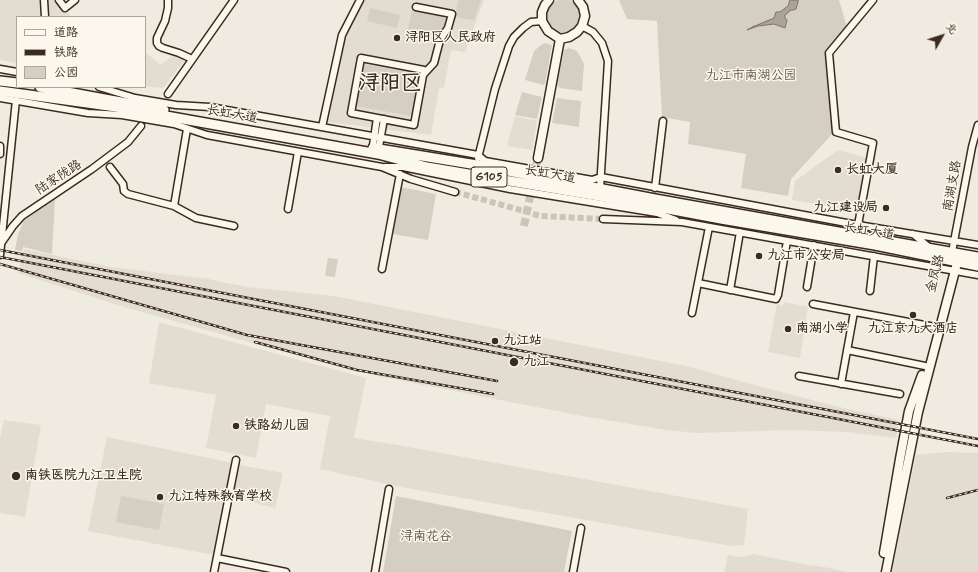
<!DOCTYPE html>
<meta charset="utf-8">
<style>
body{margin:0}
#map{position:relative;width:978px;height:572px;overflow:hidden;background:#f0ebe0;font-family:Mynerve,"LXGW WenKai TC",sans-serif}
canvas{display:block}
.legend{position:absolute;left:16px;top:16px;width:130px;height:72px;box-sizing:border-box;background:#fbf7ec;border:1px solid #aea59a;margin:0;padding:5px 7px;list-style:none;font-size:12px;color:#3b2a1e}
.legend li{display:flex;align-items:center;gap:8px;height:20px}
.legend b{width:20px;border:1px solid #aea59a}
.north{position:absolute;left:922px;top:16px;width:40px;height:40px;-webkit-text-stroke:3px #fbf7ec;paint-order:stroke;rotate:51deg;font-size:11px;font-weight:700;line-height:16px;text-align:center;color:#3b2a1e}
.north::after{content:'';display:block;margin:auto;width:14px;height:18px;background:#3b2a1e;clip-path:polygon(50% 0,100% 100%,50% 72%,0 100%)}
</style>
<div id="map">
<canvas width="978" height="572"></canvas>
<ul class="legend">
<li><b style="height:5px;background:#fbf7ec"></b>道路</li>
<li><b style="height:5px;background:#3b2a1e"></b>铁路</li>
<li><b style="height:11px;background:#d5cec3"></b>公园</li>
</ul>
<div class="north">北</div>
</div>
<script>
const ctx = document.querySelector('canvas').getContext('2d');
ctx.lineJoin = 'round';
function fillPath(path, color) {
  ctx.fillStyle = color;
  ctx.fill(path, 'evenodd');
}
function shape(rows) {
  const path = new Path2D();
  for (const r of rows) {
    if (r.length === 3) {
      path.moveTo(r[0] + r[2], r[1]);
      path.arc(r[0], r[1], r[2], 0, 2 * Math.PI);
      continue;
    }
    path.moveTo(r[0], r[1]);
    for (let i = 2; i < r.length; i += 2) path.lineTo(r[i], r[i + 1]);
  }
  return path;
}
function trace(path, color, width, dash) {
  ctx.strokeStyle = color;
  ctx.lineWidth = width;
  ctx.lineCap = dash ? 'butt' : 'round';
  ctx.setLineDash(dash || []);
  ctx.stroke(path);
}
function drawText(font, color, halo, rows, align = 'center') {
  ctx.font = font + ' Mynerve,"LXGW WenKai TC",sans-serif';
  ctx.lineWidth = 3;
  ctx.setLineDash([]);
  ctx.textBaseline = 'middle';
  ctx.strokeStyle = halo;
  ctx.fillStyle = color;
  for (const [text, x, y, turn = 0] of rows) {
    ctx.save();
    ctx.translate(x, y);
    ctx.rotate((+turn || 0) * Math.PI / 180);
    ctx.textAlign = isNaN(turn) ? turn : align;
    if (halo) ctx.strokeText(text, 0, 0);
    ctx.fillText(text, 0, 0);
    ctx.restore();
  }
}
fillPath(shape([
 [0,0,57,0,72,17,17,17,17,63,0,60],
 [365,0,484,0,465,52,451,50,444,88,439,88,431,135,327,122,346,33],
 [145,52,161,65,174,54,185,60,163,88,145,86],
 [515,116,537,121,532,150,507,146],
 [838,150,867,158,857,211,792,200,795,181],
 [24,249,111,267,208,279,247,287,334,296,691,367,736,380,835,406,899,420,896,438,848,432,792,430,697,433,666,430,582,416,383,377,324,363,124,307,18,273],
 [784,302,808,307,800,358,768,352,777,304,783,306],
 [159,322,366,378,354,438,409,447,748,509,744,545,731,546,401,487,320,469,330,416,266,404,256,458,206,448,216,395,149,383],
 [4,420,41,425,25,517,0,513,0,438],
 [107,437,233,463,214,555,88,531],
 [946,452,978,453,978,572,892,572,916,455],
 [240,465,283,473,275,508,232,497],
 [753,554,808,565,830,568,847,572,724,572,728,555,742,557]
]), '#e2dcd1');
fillPath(shape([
 [564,16,17],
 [458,0,481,0,474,20,455,17],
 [619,0,839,0,847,27,826,53,833,133,791,179,788,196,741,188,746,154,688,144,690,122,662,117,657,21,627,19],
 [370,8,400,15,397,28,367,21],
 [412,10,450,17,442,35,408,29],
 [545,43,552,45,545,84,543,85,525,80,534,51,541,45],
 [569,48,577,51,584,64,582,91,560,88,557,85,564,50],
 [363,64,419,74,412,116,355,106],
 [522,92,542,97,537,119,515,115],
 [557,98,581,101,579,127,552,123],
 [400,187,436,194,428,240,393,234],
 [55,199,52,254,23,247,22,251,15,250,18,234,24,221],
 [328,258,338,259,335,277,325,276],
 [121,496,164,504,159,530,116,522],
 [396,496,572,531,564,572,383,572]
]), '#d5cec3');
const water = shape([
 [790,0,798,0,798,2,796,9,793,10,791,10,785,15,785,18,787,20,785,28,774,24,758,26,747,30,754,26,755,26,774,18,776,12,780,12,788,6,790,0]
]);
fillPath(water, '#aca397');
trace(water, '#7f7367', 1);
trace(shape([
 [455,192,517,209,540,216,603,219]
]), '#ccc4b9', 6, [6, 3]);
trace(shape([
 [524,226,538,158]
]), '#ccc4b9', 8, [8, 4]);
const minor = shape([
 [44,0,45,17],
 [59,0,65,8,75,0],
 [168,0,168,8,165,21,157,38,157,43,159,46,163,48,179,53,192,59],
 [416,7,452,14,448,28,440,40,434,63,423,75],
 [582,26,593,32,602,43,608,61,600,188],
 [361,58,424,70,414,125,351,113,361,58],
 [0,69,17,72],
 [99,87,135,98,176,105,210,107,478,155,485,161,592,180,601,177,852,224,978,245],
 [168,94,234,0],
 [0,98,88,113,122,115,174,124,207,135,382,167,411,179,455,192],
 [322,127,342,35,360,0],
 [0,146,0,154],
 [372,152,377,118],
 [378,152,384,119],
 [478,158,495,89,509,46,514,37,523,28,531,22,542,21],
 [110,167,123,184,124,191,128,194,174,206,196,218,234,226],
 [385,167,406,167],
 [403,167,510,189,657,213,676,220],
 [655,188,663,121],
 [174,206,187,129],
 [288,209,298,152],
 [603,219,682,222,978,275],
 [858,225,873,143,836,132,829,53,873,0],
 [913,234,930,248],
 [2,242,13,226,22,216,92,169,128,142,141,126],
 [952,252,972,147,978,125],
 [0,255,16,100],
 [382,269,400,174],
 [698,283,776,299,778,295,787,241],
 [807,287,814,245],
 [730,290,740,232],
 [870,291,874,256],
 [813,304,935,327],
 [692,313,709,227],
 [847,350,925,366],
 [799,376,900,394],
 [841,384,854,312],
 [217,558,286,572],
 [214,572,236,460],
 [375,572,389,489],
 [573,572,581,528]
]);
const major = shape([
 [549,0,545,5,542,12,542,21,548,31,560,39,569,37,577,32,582,26,585,16,583,7,578,0],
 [538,158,560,39],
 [884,553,900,459,909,411,922,375],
 [886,572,918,412,957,263,954,256]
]);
const highway = shape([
 [0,81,17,83],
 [40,87,164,110],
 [0,91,116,107,378,154,427,167,599,196,721,219,875,245,978,266],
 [373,148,477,165,655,199,978,257]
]);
trace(minor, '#3b2a1e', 9);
trace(major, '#3b2a1e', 11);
trace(highway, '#3b2a1e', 12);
trace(minor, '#fbf7ec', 6);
trace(major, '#fbf7ec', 8);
trace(highway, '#fbf7ec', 9);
const rail = shape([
 [0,250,978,439],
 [0,257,978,446],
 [0,264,247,335,497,381],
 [255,342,357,370,493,394],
 [947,498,978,490]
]);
trace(rail, '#3b2a1e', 2.5);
trace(rail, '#fbf7ec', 1, [3]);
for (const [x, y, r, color] of [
 [397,38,4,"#3b2a1e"],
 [838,170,4,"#3b2a1e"],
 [886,208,4,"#3b2a1e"],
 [759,256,4,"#3b2a1e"],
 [913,315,4,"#3b2a1e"],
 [788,329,4,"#3b2a1e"],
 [495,341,4,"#3b2a1e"],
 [514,362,5,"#3b2a1e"],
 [236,426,4,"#3b2a1e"],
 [16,476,5,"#3b2a1e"],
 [160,497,4,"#3b2a1e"]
]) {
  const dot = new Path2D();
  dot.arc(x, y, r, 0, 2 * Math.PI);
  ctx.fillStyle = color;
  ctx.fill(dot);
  trace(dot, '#fbf7ec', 1.5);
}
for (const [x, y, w] of [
 [489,177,36]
]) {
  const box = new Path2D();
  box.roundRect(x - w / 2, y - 10, w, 20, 3);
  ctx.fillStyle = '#fbf7ec';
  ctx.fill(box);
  trace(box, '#3b2a1e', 1);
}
drawText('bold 12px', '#3b2a1e', null, [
 ["G105",489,177]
]);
drawText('bold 13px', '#3b2a1e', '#fbf7ec', [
 ["浔阳区人民政府",405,38],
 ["长虹大厦",846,170],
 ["九江建设局",878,208,"right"],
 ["九江市公安局",767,256],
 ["南湖小学",796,329],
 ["九江京九大酒店",913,329,"center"],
 ["九江站",503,341],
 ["九江",523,362],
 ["铁路幼儿园",244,426],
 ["南铁医院九江卫生院",25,476],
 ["九江特殊教育学校",168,497]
], 'left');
drawText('13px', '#625347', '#fbf7ec', [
 ["九江市南湖公园",751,76],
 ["浔南花谷",426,537]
]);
drawText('13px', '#3b2a1e', '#fbf7ec', [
 ["长虹大道",232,115,10],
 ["长虹大道",550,175,10],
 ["陆家陇路",59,178,-33],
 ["南湖支路",953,186,-80],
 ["长虹大道",869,232,10],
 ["金凤路",936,274,-76]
]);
drawText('bold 21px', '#3b2a1e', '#fbf7ec', [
 ["浔阳区",390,85]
]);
</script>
